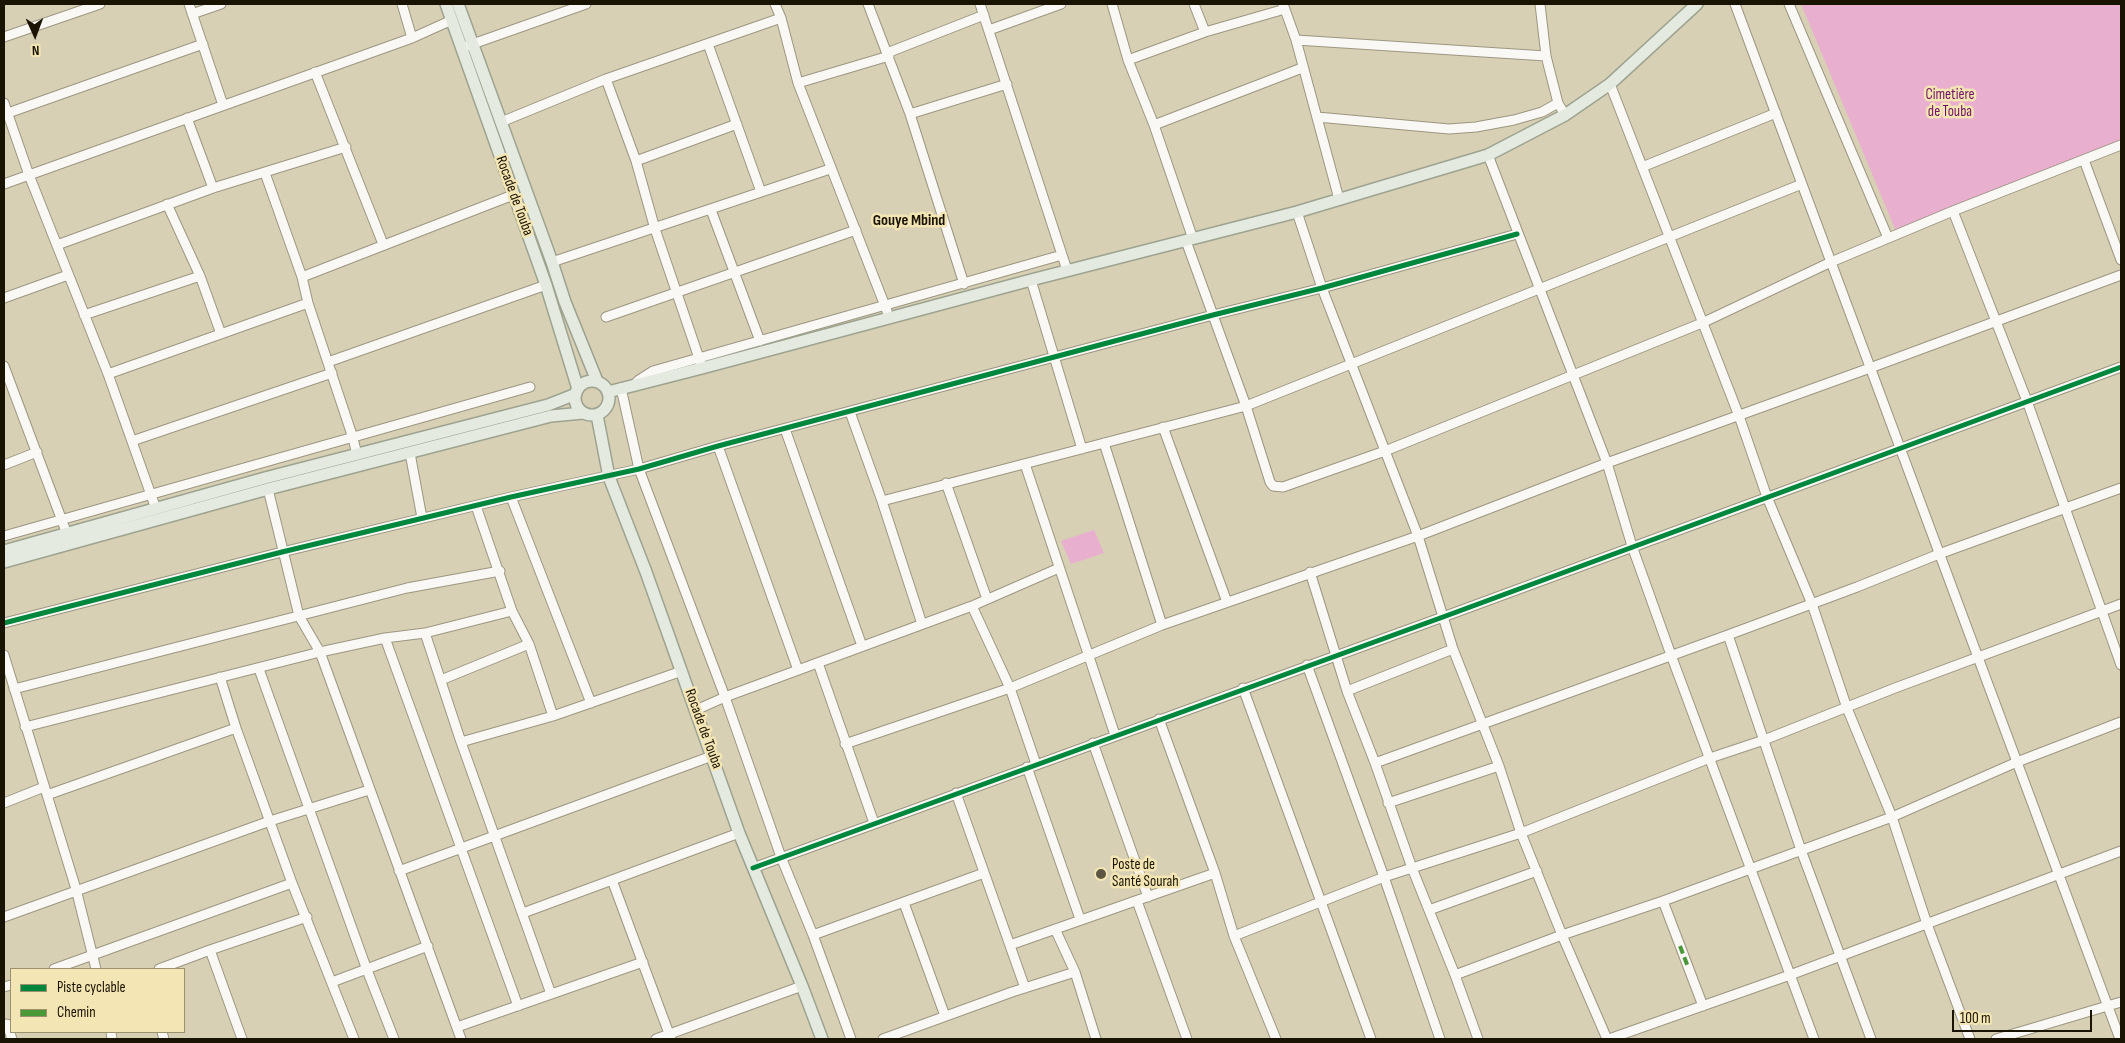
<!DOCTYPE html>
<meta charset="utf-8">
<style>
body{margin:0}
#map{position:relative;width:2125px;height:1043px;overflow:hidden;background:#d8d0b5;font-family:"Sofia Sans Condensed",sans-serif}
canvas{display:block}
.frame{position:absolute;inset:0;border:5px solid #181303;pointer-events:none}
.legend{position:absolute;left:10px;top:968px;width:175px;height:65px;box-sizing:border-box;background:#f4e5b4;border:1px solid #9c916d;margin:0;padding:6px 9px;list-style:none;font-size:15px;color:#181303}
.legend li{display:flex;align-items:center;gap:10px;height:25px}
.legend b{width:25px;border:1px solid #9c916d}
.north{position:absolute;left:10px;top:10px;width:50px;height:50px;-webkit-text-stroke:4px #f4e5b4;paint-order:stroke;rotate:178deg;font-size:14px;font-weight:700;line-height:20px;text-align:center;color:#181303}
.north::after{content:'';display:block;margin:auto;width:18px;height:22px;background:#181303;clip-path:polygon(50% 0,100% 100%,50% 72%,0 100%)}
.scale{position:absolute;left:1952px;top:1010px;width:140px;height:22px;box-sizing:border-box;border:2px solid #181303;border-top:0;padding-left:6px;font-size:15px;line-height:18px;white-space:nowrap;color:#181303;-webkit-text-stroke:4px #f4e5b4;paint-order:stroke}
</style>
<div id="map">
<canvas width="2125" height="1043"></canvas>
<div class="frame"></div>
<ul class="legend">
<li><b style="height:6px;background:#00873e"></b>Piste cyclable</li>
<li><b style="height:6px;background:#4b9839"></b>Chemin</li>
</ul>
<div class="north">N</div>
<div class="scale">100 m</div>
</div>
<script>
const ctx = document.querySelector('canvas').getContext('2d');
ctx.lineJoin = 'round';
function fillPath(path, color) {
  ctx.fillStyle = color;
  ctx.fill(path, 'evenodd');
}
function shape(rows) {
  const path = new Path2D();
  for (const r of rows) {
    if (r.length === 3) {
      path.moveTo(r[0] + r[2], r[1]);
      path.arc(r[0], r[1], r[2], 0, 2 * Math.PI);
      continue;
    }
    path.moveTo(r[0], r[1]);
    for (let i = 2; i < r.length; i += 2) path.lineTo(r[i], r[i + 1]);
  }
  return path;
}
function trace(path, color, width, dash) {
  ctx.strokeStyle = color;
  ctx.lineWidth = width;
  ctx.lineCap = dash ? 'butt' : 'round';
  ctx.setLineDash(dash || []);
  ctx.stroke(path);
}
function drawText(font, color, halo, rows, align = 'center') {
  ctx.font = font + ' "Sofia Sans Condensed",sans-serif';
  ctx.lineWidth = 5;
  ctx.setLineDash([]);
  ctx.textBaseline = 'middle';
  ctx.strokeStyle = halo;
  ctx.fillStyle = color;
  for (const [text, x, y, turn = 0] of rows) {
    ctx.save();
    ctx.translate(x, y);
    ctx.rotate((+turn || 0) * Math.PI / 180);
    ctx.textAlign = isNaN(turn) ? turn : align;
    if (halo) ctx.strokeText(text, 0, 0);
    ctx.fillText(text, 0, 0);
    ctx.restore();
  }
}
fillPath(shape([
 [1801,4,2121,4,2121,142,1896,231],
 [1094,530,1104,553,1071,564,1061,541]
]), '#e8afcf');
const minor = shape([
 [189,4,223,105],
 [402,4,412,38],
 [775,4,781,18,798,83,887,311],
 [868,4,910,114,964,284],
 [980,4,1067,270],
 [1112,4,1128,60,1154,125,1193,239],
 [1194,4,1205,32],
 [1283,4,1296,40,1339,199],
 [1540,4,1546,56,1558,103,1565,115],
 [1735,4,2120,1039],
 [1789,4,1888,238],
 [192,14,221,4],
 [989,30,1061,4],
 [4,37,100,4],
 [1296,40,1546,56],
 [708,44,761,192],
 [467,46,586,4],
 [887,53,984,15],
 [1128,60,1205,32,1285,9],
 [315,72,383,244],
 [606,79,636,161,655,229,701,364],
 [798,83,889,56],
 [1610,84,1739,416,1767,497,1812,604,1847,708,1892,817,1927,924,1970,1039],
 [4,103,29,175,108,374,156,509],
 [8,113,203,44],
 [910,114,1007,84],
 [1317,117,1449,129,1476,127,1514,120,1542,112,1558,103],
 [187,118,213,188],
 [501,122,606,79,781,18],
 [1154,125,1302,68],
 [1488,155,1607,463,1632,546,1671,655,1814,1039],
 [2084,160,2121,260],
 [636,161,737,124],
 [1642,167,1776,113],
 [265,173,302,277,308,303,353,438,357,455],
 [4,184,412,38,452,20],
 [167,204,200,276,221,334],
 [711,210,760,341],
 [1953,211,2027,401,2121,665],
 [1297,212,1322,288,1418,536,1453,649,1499,766,1521,833,1562,935,1607,1039],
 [1186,241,1246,406,1270,482,1273,486,1283,487,1385,451,1702,323,1831,262,1953,211,2121,145],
 [57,245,213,188,346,147],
 [552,262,830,169],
 [302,277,513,195],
 [1031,280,1082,449],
 [4,298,68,275],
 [84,315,200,276],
 [606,317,856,230],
 [328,362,546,285],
 [4,366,67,534],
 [108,374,308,303],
 [634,385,639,380,653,371,1062,255],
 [621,388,639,469,725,697,781,857,813,935,851,1039],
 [850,412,882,501,922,624],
 [1163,427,1227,602],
 [785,429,862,646],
 [132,441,332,373],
 [1104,443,1162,625],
 [718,446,798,670],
 [410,453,422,518],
 [1025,464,1115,735],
 [4,465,37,452],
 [946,483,987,599],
 [268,489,299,616,320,652,461,1039],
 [511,497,591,703],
 [882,501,1246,406,1802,184],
 [476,506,512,611,529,644,553,716],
 [4,536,530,387],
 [1310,572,1347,691,1375,763,1412,868,1455,975,1478,1039],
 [972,606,1010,688,1036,764],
 [4,623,282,552,511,497,639,469,718,446,1213,315,1322,288,1517,234],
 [425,633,461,742,551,994],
 [1728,635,1801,850,1871,1039],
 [385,638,518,1006],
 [4,655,76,889,96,969],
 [818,663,874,823],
 [1307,665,1384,877,1440,1039],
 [259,669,367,970,394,1039],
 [220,677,236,728,292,883,354,1039],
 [441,680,529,644],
 [1243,688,1371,1039],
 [14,689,407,588,500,571],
 [1347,691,1453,649],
 [696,710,725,697,972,606,1059,568],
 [1159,719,1215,873,1234,936,1276,1039],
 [25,727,320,652,385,638,425,633,512,611],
 [461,742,553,716,682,671],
 [1093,743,1148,897],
 [845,744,1010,688,1162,625,1418,536,1607,463,1870,368,2121,275],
 [1375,763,1728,635,1857,587,1939,554,2121,488],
 [1027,767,1080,919],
 [956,793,1025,988],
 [47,795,236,728],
 [4,803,44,787],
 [1388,803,1499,766],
 [753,868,1443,617,2121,367],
 [399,871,712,756],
 [612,880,671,1039],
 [1137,901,1187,1039],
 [1663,901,1703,1006],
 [904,903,945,1016],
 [1429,910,1537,871],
 [523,913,739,833],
 [4,917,270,821,369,790],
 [1055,929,1075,972,1096,1039],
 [813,935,984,873],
 [1234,936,1384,877,1521,833,1710,758,1764,740,1895,688,2121,604],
 [1010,945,1215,873],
 [210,950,242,1039],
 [54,969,292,883],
 [159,969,210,950,307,917],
 [1455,975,1562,935,1663,901,1892,817,2017,762,2121,722],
 [332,982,428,946],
 [4,987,11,985],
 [7,1024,12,1039],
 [457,1027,643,962],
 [111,1032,112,1039],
 [162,1032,164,1039],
 [656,1039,802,986],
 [883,1039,1012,992,1075,972],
 [1609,1039,1790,975,2121,851],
 [1996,1039,2121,1002]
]);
const major = shape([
 [446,4,546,285,578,389],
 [458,4,552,262,565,302,597,381],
 [592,398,17],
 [608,392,702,368,1031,280,1297,212,1488,155,1565,115,1610,84,1697,4],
 [597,415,609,477,646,572,739,833,802,986,822,1039],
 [4,551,265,478,548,405,576,394],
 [4,562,268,489,462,439,551,416,583,413]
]);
trace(minor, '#9c9681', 11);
trace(major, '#9da38f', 14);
trace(minor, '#f9f8f4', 9);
trace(major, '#e5eae1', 11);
trace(shape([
 [1680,946,1688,967]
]), '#4b9839', 4, [8, 4]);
trace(shape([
 [4,623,282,552,511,497,639,469,718,446,1213,315,1322,288,1517,234],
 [753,868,1443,617,2121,367]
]), '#00873e', 5);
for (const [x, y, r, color] of [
 [1101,874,6,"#5b5541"]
]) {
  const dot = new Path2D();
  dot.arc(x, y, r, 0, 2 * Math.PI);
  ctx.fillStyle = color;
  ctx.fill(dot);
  trace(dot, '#f4e5b4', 2);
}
drawText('15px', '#701265', '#f4e5b4', [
 ["Cimetière",1950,95],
 ["de Touba",1950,112]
]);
drawText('15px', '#181303', '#f4e5b4', [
 ["Rocade de Touba",514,196,70],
 ["Rocade de Touba",703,729,70]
]);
drawText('15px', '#181303', '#f4e5b4', [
 ["Poste de",1112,865],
 ["Santé Sourah",1112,882]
], 'left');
drawText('bold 16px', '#181303', '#f4e5b4', [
 ["Gouye Mbind",909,221]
]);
</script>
